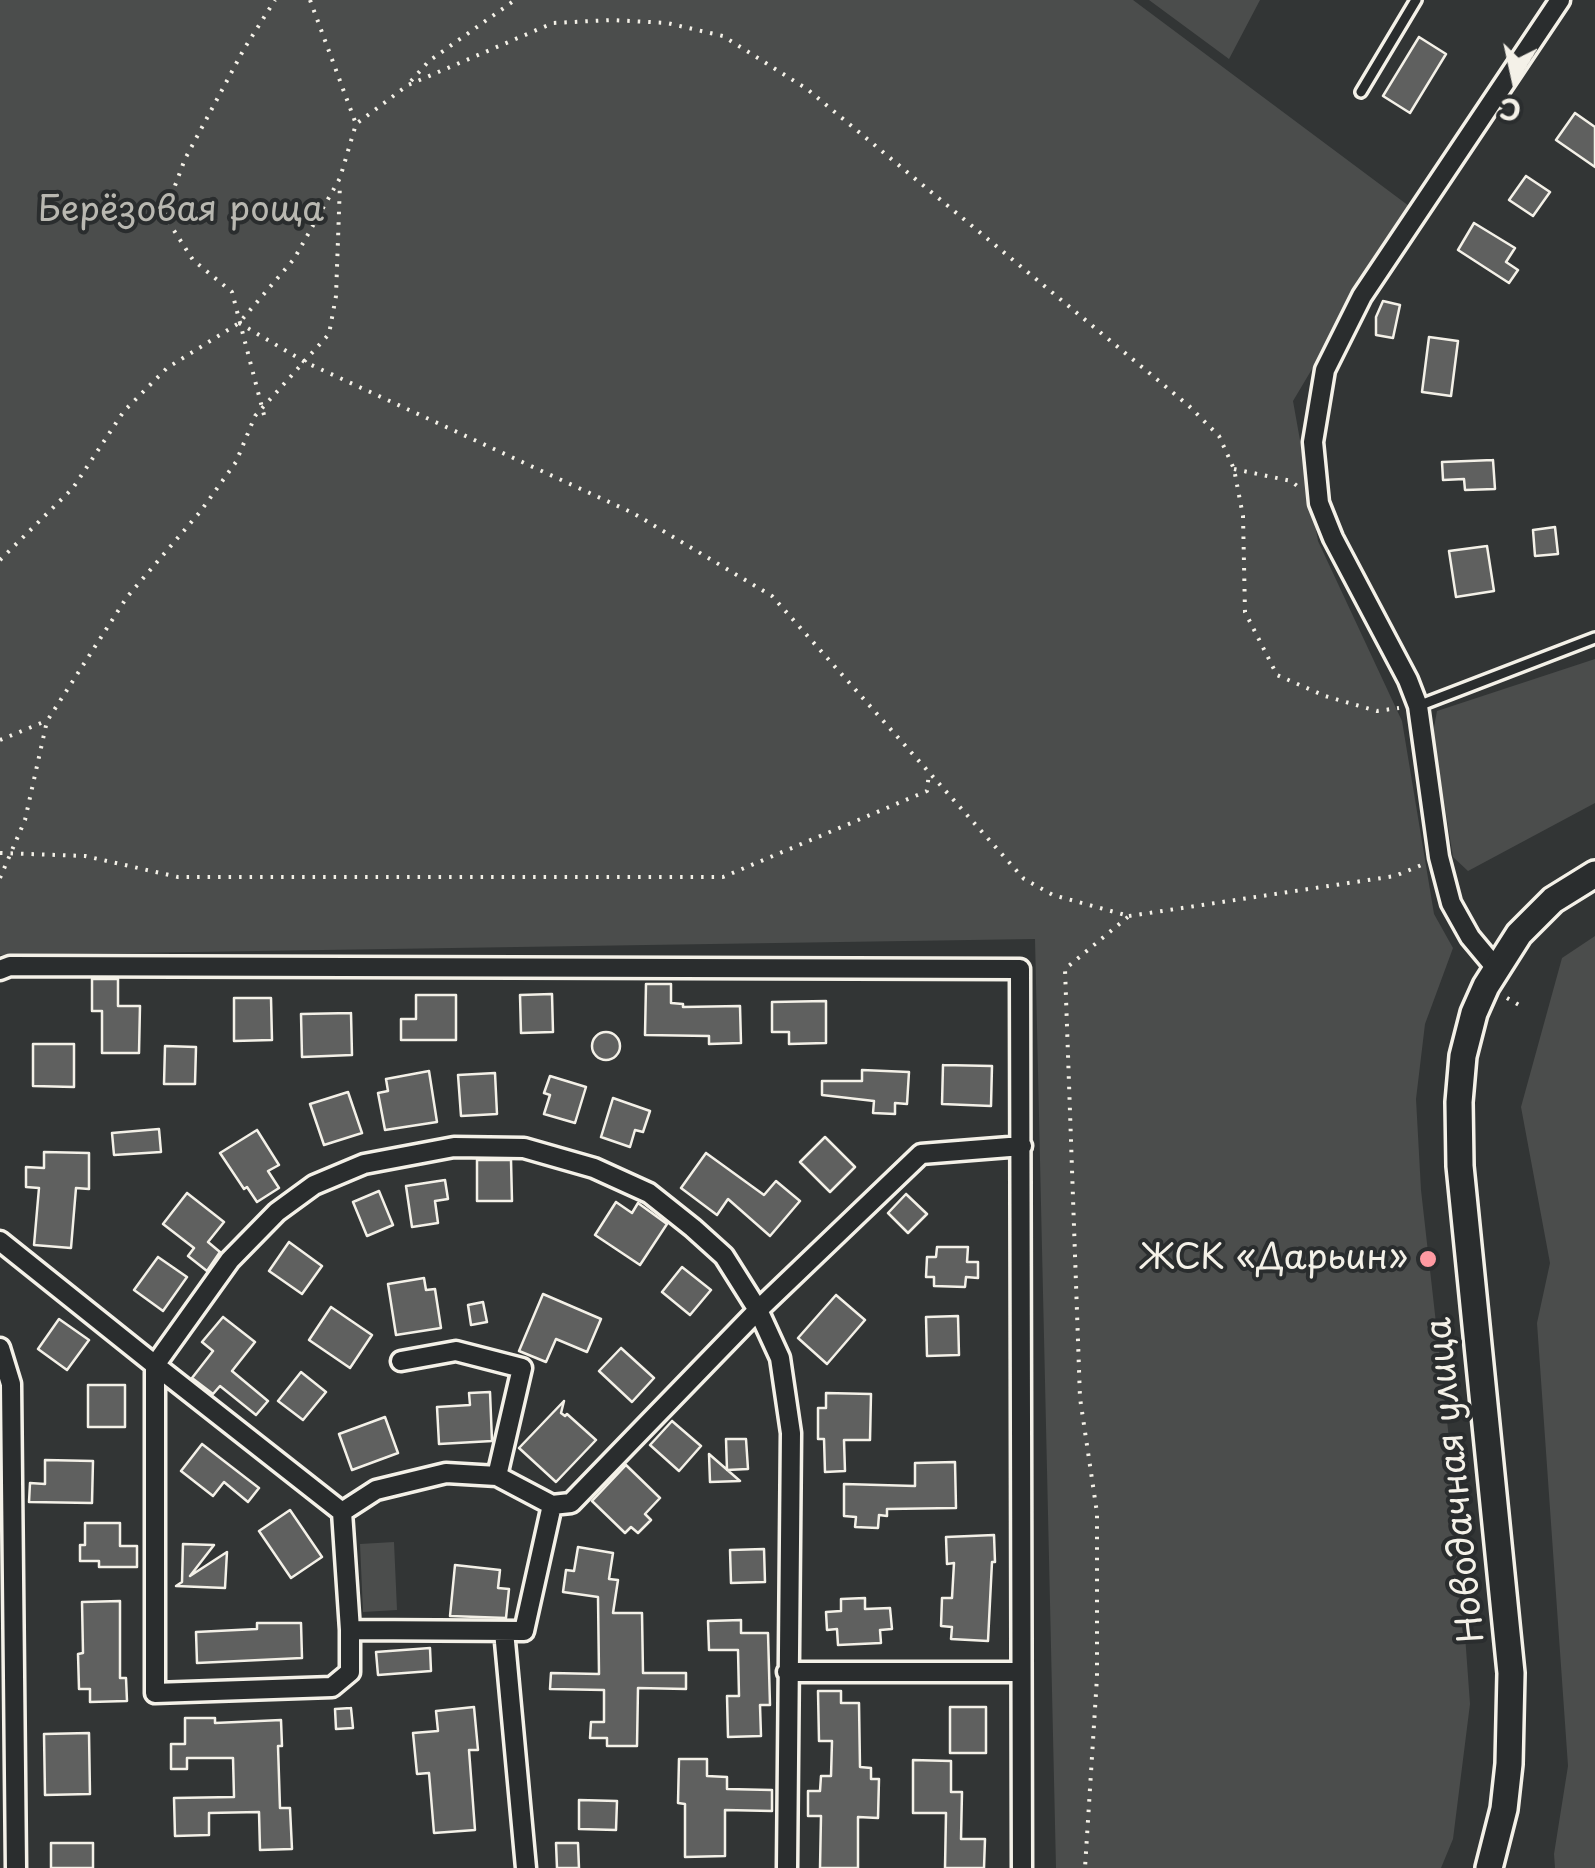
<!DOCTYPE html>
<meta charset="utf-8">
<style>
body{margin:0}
#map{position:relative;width:1595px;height:1868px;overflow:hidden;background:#323535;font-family:"Playpen Sans",sans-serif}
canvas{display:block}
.north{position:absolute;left:1465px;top:30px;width:100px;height:100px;-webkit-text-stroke:8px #2a2d2e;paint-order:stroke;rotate:189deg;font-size:28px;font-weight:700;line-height:40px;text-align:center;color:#f4f1e8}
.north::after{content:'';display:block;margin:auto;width:35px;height:45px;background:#f4f1e8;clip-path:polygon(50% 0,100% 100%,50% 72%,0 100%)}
</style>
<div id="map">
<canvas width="1595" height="1868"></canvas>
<div class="north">С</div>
</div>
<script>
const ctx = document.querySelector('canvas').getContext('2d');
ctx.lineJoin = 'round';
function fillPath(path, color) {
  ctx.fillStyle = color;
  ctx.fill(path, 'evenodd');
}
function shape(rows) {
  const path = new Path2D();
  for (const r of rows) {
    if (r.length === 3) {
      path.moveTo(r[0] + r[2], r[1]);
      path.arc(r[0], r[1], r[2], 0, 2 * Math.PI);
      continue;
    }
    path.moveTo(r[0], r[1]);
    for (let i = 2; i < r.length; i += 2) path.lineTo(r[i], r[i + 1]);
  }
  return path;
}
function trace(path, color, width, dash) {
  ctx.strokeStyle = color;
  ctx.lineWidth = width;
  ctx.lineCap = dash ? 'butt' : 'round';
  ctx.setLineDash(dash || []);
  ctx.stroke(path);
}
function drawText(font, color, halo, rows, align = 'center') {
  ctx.font = font + ' "Playpen Sans",sans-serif';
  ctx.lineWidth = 8;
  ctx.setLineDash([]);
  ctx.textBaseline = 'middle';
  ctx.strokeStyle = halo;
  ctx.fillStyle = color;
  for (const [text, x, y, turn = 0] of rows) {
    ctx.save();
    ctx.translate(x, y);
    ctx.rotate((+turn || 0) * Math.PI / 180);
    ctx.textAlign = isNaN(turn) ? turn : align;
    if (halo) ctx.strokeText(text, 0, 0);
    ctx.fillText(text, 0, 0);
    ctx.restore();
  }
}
fillPath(shape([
 [0,0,1133,0,1409,206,1293,401,1318,541,1402,721,1434,914,1453,948,1425,1024,1416,1099,1421,1190,1454,1483,1470,1704,1453,1839,1441,1868,1056,1868,1035,939,0,955],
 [1149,0,1260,0,1229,59],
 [1595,659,1595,803,1468,871,1453,857,1433,733,1437,711],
 [1595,936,1595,1868,1555,1868,1554,1854,1568,1766,1537,1323,1550,1263,1521,1107,1562,958],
 [394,1542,397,1610,363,1612,360,1544]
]), '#4b4d4c');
const building = shape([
 [1419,37,1446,54,1410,113,1383,96,1419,37],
 [1575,113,1595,127,1595,167,1556,140,1575,113],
 [1526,176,1550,192,1533,216,1509,200,1526,176],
 [1474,223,1515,248,1506,262,1518,270,1509,283,1458,250,1474,223],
 [1383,301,1400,305,1393,338,1376,335,1376,317,1383,301],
 [1429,337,1458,341,1451,396,1422,392,1429,337],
 [1493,460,1495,489,1465,490,1464,479,1443,480,1442,462,1493,460],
 [1555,527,1558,554,1535,556,1533,530,1555,527],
 [1487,546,1494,591,1456,597,1449,551,1487,546],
 [92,979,118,979,118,1006,140,1006,139,1053,102,1053,102,1011,92,1011,92,979],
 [646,984,671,984,671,1003,683,1004,683,1007,740,1006,741,1043,709,1044,709,1036,645,1035,646,984],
 [552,994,553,1032,521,1033,520,995,552,994],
 [416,995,456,995,456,1040,401,1040,401,1019,416,1019,416,995],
 [234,998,271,998,272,1040,234,1041,234,998],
 [826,1001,826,1043,789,1044,789,1032,772,1032,772,1002,826,1001],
 [351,1013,352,1055,302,1057,301,1014,351,1013],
 [606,1046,14],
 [33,1044,74,1044,74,1087,33,1086,33,1044],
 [165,1046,196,1047,195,1084,164,1084,165,1046],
 [943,1065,992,1066,991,1106,942,1104,943,1065],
 [862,1070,909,1072,907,1104,895,1103,895,1114,873,1113,874,1101,822,1095,822,1081,862,1081,862,1070],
 [429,1071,437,1122,385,1130,378,1093,388,1091,386,1079,429,1071],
 [495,1073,497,1114,461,1116,458,1075,495,1073],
 [550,1076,586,1087,575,1123,544,1114,550,1095,544,1093,550,1076],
 [348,1092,362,1133,324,1145,310,1104,348,1092],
 [613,1098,650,1111,643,1132,635,1130,630,1147,601,1137,613,1098],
 [159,1129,161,1152,114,1155,112,1133,159,1129],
 [257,1130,279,1165,268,1171,279,1188,257,1202,247,1187,244,1189,220,1153,257,1130],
 [825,1137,855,1167,830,1192,800,1162,825,1137],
 [44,1152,89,1153,89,1189,76,1188,71,1248,34,1245,39,1188,26,1187,26,1167,44,1168,44,1152],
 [706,1153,764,1195,776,1181,800,1201,770,1236,728,1199,717,1215,681,1188,706,1153],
 [477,1160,511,1160,512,1201,477,1201,477,1160],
 [445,1180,448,1199,435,1201,438,1223,412,1227,406,1186,445,1180],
 [379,1191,393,1225,367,1236,353,1202,379,1191],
 [187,1193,224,1222,208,1242,220,1252,207,1271,188,1256,194,1248,163,1224,187,1193],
 [906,1194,927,1214,908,1233,888,1213,906,1194],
 [616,1202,632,1213,638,1203,667,1224,640,1265,595,1235,616,1202],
 [289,1242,322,1266,302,1294,269,1271,289,1242],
 [937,1247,968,1247,967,1262,978,1262,978,1278,966,1277,965,1287,934,1286,934,1277,926,1277,927,1257,936,1257,937,1247],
 [158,1257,187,1277,163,1311,134,1290,158,1257],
 [682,1267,711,1290,690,1315,662,1292,682,1267],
 [424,1278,426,1290,435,1289,441,1328,396,1335,388,1284,424,1278],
 [543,1294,601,1319,587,1352,556,1339,546,1362,519,1351,543,1294],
 [836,1295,865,1320,827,1364,798,1338,836,1295],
 [483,1302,487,1322,471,1325,468,1305,483,1302],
 [331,1307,372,1335,350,1368,309,1340,331,1307],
 [958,1316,959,1355,927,1356,926,1317,958,1316],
 [223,1317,255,1342,232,1371,268,1401,256,1415,220,1386,213,1394,192,1378,213,1351,202,1342,223,1317],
 [59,1319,89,1340,67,1370,38,1349,59,1319],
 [621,1348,654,1378,632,1402,599,1371,621,1348],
 [301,1372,326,1392,303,1420,278,1401,301,1372],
 [88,1385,125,1385,125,1427,88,1427,88,1385],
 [490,1392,492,1441,439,1444,437,1407,470,1405,469,1393,490,1392],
 [826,1393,871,1394,870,1440,844,1440,845,1471,825,1472,824,1439,818,1439,818,1408,826,1408,826,1393],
 [564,1401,561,1413,565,1416,567,1414,596,1440,556,1482,519,1448,564,1401],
 [385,1417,398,1453,352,1470,339,1434,385,1417],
 [672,1421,701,1446,679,1471,650,1445,672,1421],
 [726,1439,746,1439,748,1469,727,1470,726,1439],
 [202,1444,259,1488,248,1502,224,1482,213,1496,181,1471,202,1444],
 [709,1454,740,1481,710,1482,709,1454],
 [45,1460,93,1461,92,1503,29,1502,30,1483,45,1484,45,1460],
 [955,1462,956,1508,887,1509,887,1516,879,1515,878,1528,855,1527,856,1517,844,1516,844,1484,915,1486,915,1463,955,1462],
 [626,1465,660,1498,645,1514,651,1520,638,1533,631,1527,625,1533,592,1501,626,1465],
 [290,1510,322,1557,291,1578,259,1531,290,1510],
 [85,1523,120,1523,120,1546,137,1546,137,1567,99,1567,99,1561,80,1561,80,1545,85,1545,85,1523],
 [994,1535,995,1562,992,1562,988,1641,951,1639,952,1627,941,1626,942,1598,952,1598,954,1563,947,1564,946,1537,994,1535],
 [183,1544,214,1545,190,1576,227,1552,225,1588,176,1586,182,1582,183,1544],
 [578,1547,613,1553,609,1579,618,1580,613,1613,642,1613,643,1673,686,1673,686,1689,638,1688,637,1746,607,1746,607,1738,590,1738,591,1722,604,1722,604,1690,550,1689,551,1673,599,1674,598,1597,563,1592,566,1570,574,1571,578,1547],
 [764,1549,765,1582,731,1583,730,1550,764,1549],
 [455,1565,500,1570,498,1588,509,1589,506,1618,450,1616,455,1565],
 [865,1598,865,1609,890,1608,892,1629,880,1630,881,1643,838,1645,837,1629,827,1630,826,1612,841,1611,841,1599,865,1598],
 [120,1601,120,1678,126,1678,127,1701,90,1702,90,1689,79,1689,78,1654,83,1653,82,1602,120,1601],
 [741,1620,741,1633,768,1633,770,1705,760,1705,761,1736,728,1737,727,1696,739,1696,738,1650,709,1650,708,1621,741,1620],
 [257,1623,301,1623,302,1658,197,1663,196,1632,257,1629,257,1623],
 [430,1648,431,1671,378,1675,376,1652,430,1648],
 [818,1691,841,1691,841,1703,859,1703,860,1767,871,1768,871,1779,879,1779,878,1818,858,1817,858,1868,820,1868,821,1816,808,1816,808,1791,820,1791,821,1776,831,1776,832,1741,819,1741,818,1691],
 [474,1707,478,1750,469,1750,475,1830,434,1833,429,1773,417,1774,413,1733,438,1731,436,1711,474,1707],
 [950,1707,986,1707,986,1753,950,1753,950,1707],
 [351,1708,353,1728,336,1729,335,1709,351,1708],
 [185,1718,215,1718,215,1723,281,1720,282,1746,278,1746,280,1808,290,1808,292,1849,260,1850,259,1812,209,1813,209,1835,175,1836,174,1798,234,1797,233,1758,187,1758,187,1769,171,1769,171,1744,185,1744,185,1718],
 [89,1733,90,1794,45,1795,44,1734,89,1733],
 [679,1759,707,1759,707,1776,727,1777,727,1789,772,1790,772,1811,725,1810,725,1856,685,1857,685,1804,678,1803,679,1759],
 [913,1760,951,1761,951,1792,962,1792,961,1839,985,1839,984,1868,945,1868,946,1813,913,1813,913,1760],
 [579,1800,617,1801,616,1830,579,1829,579,1800],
 [51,1843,93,1843,93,1868,51,1868,51,1843],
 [556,1843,578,1843,579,1868,557,1868,556,1843]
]);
fillPath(building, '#5f605f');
trace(building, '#f4f1e8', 2.5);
const lane = shape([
 [1361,92,1416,0],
 [1418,706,1595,638]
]);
const street = shape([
 [1495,967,1470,937,1451,903,1439,857,1418,706,1408,680,1333,538,1319,503,1313,442,1325,370,1362,296,1560,0],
 [0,970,10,966,1020,969,1022,1868],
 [0,1241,155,1365,342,1512,350,1630,350,1672,332,1687,155,1693,155,1365,230,1260,277,1212,314,1185,364,1164,454,1147,524,1148,594,1168,649,1193,693,1228,724,1256,758,1310,780,1358,791,1433,787,1868],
 [0,1348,11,1384,16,1868],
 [401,1361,456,1351,522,1368,497,1476],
 [342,1512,376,1490,446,1473,497,1476,552,1505,571,1503,758,1310,921,1154,1022,1146],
 [350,1630,524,1631,552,1505],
 [504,1631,526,1868],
 [787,1672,1020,1672]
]);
const secondary = shape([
 [1489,1868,1504,1809,1509,1764,1511,1673,1460,1166,1459,1102,1463,1056,1474,1013,1486,986,1519,934,1553,900,1595,874]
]);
trace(lane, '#f4f1e8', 16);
trace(street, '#f4f1e8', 25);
trace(secondary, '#f4f1e8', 32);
trace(shape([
 [310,0,356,124],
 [411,81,429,61,515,0],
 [239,323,305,362,633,513,772,596,1024,879,1053,895,1129,916,1065,969,1080,1398,1097,1513,1097,1677,1085,1868],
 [264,415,232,292,193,260,164,215,185,159,244,49,275,0],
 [1234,469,1291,481,1301,489],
 [0,560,73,488,124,411,167,368,239,323,294,259,340,178,356,124,408,85,553,23,612,20,667,23,723,36,807,89,1189,406,1219,436,1234,469,1243,516,1245,612,1277,675,1325,696,1377,711,1399,708],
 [0,740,46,721],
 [0,853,85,856,178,877,723,877,927,791,929,772],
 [0,878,25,820,47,721,127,597,200,512,236,462,255,416,329,334,336,296,340,183],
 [1129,916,1395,876,1424,864],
 [1507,998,1519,1005]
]), '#f4f1e8', 4, [2.5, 8]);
trace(lane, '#2a2d2e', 9);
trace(street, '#2a2d2e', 18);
trace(secondary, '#2a2d2e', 25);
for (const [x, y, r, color] of [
 [1428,1259,10,"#ff9aa2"]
]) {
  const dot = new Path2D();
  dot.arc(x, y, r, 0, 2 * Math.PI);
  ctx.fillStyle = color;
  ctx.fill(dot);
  trace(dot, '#2a2d2e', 4);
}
drawText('35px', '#b9b8b1', '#2a2d2e', [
 ["Берёзовая роща",181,211]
]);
drawText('35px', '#f4f1e8', '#2a2d2e', [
 ["ЖСК «Дарьин»",1408,1259]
], 'right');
drawText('35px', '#f4f1e8', '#2a2d2e', [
 ["Новодачная улица",1457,1480,-96]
]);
</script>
